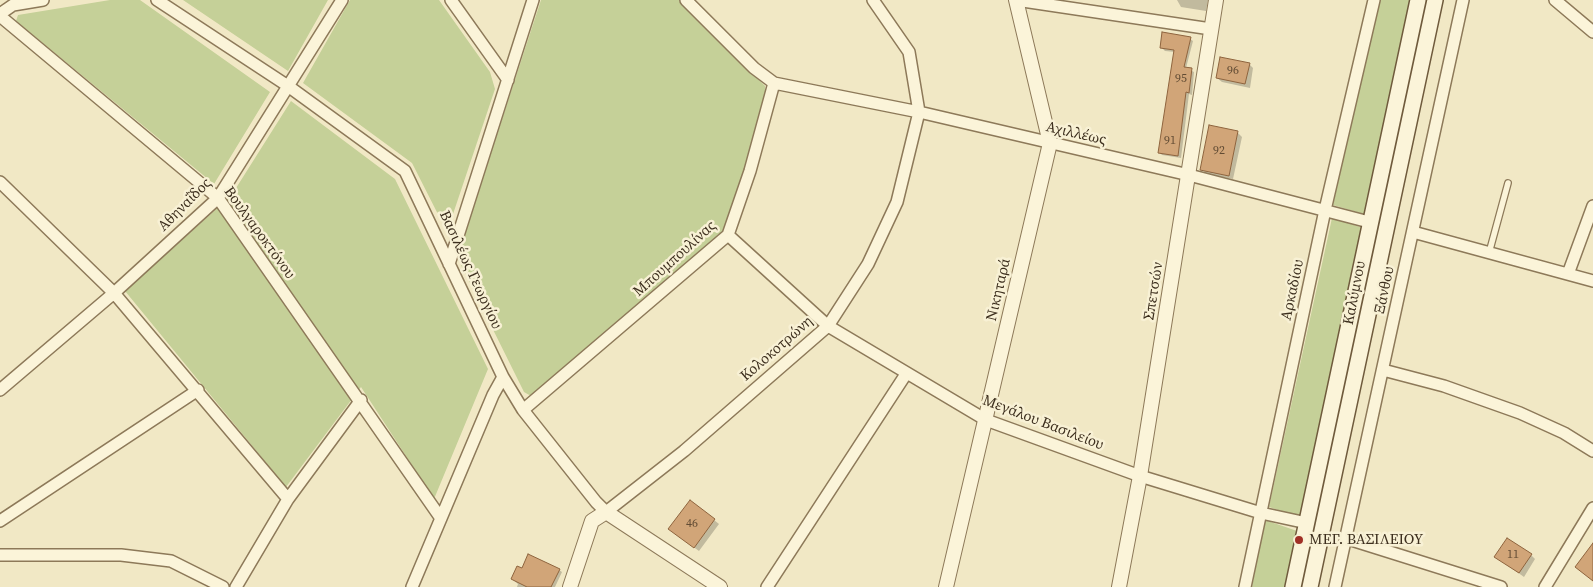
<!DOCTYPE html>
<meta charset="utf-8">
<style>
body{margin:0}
canvas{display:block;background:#f1e8c5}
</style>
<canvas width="1593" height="587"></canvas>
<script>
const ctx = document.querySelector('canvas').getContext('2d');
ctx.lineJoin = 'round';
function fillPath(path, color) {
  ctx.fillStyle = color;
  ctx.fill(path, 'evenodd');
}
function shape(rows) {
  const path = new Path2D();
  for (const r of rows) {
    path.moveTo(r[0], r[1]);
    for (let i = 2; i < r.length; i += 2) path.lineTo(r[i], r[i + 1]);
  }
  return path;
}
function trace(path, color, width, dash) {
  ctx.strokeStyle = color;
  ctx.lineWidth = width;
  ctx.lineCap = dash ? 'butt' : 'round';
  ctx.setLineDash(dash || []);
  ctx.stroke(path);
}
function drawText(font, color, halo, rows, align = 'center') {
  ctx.font = font + ' "Source Serif 4",serif';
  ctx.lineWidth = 5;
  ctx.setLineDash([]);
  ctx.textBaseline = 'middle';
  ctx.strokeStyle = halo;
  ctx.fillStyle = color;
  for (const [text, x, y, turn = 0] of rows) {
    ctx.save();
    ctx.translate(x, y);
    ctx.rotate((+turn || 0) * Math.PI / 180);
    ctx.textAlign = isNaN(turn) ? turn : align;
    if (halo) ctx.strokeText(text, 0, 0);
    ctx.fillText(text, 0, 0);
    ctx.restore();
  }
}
fillPath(shape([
 [110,0,140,0,270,92,214,184,16,21,18,15],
 [183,0,328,0,288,71],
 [350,0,439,0,490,72,495,89,447,232,412,163,303,83],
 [541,0,680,0,765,86,765,104,724,231,531,396,524,392,457,257],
 [1379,0,1411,0,1367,215,1333,205],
 [291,101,395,179,488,369,434,499,361,387,286,487,125,291,231,196],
 [1332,218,1363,228,1303,518,1269,507],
 [1265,520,1300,532,1287,587,1252,587]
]), '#c5d098');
fillPath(shape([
 [1177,0,1208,0,1206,11,1181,7],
 [1190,39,1193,41,1186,68,1194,72,1192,95,1189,94,1181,158,1162,155,1160,153,1175,52,1165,51,1162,48],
 [1249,64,1253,68,1250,88,1222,82,1217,78],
 [1237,132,1242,137,1233,179,1206,174,1202,169],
 [714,520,719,524,699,551,674,533],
 [1531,555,1535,559,1524,577,1496,557],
 [522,569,559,570,562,572,555,587,517,587,518,584,512,579]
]), '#0003');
const building = shape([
 [1162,32,1191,37,1184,67,1192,68,1189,93,1186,92,1178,156,1158,153,1174,50,1160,48,1162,32],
 [1220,57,1250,63,1245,84,1216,78,1220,57],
 [1209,125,1238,131,1229,176,1200,170,1209,125],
 [690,500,715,519,694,548,668,529,690,500],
 [1507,538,1532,554,1519,573,1494,557,1507,538],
 [1593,543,1593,581,1575,567,1593,543],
 [528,554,560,569,551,587,527,587,511,579,517,566,522,568,528,554]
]);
fillPath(building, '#d1a578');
trace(building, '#8e643e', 1);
const service = shape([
 [1489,253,1508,183]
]);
const minor = shape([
 [157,0,288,86,405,171,503,377,523,410,596,502,606,512,684,451,828,326,868,264,897,202,919,112,909,52,873,0],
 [451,0,508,80],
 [686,0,754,68,774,83,919,112,1189,175,1369,222],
 [1016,0,1211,29],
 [1555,0,1593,32],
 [0,14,13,5,43,0],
 [0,16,218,198,440,517],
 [0,182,114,293,288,499],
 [1413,232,1593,281],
 [728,235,828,326,986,420,1140,476,1261,513,1307,523],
 [449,264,533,0],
 [1568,274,1593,206],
 [1383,370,1444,386,1520,413,1564,433,1593,451],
 [0,390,114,293,218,198,342,0],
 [523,410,728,235,750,171,774,83],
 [0,521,198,390],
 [1345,538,1501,587],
 [0,555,121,555,171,561,223,587],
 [236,587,288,499,361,400],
 [412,587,493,395,503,377],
 [767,587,906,374],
 [1245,587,1325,210,1374,0],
 [1335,587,1463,0],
 [1545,587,1593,508]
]);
const tertiary = shape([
 [570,587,592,521,606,512,720,587],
 [946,587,1050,143,1016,0],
 [1119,587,1140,476,1216,0]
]);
const secondary = shape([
 [1293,587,1418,0],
 [1310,587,1435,0]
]);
trace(service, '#8d7959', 8);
trace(minor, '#8d7959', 14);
trace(tertiary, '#8d7959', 16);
trace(secondary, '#6f5a3c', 18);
trace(service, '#fbf4d9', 5.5);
trace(minor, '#fbf4d9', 11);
trace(tertiary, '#fbf4d9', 14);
trace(secondary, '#fbf4d9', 15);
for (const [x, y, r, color] of [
 [1299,540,5,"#a02f25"]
]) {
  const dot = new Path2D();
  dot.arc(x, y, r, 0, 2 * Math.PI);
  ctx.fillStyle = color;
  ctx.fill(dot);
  trace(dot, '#f8f1d5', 2);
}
drawText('12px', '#624c34', null, [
 ["96",1233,71],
 ["95",1181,79],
 ["91",1170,141],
 ["92",1219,151],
 ["46",692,524],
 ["11",1513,555]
]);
drawText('15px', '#3d2f1e', '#f8f1d5', [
 ["Αχιλλέως",1076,134,13],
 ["Αθηναΐδος",185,205,-45],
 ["Βουλγαροκτόνου",259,233,54],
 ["Μπουμπουλίνας",675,259,-42],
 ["Βασιλέως Γεωργίου",470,270,65],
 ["Νικηταρά",999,290,-77],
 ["Αρκαδίου",1293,290,-78],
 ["Ξάνθου",1385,290,-78],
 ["Σπετσών",1154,291,-81],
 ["Καλύμνου",1355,293,-79],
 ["Κολοκοτρώνη",777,349,-41],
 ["Μεγάλου Βασιλείου",1043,423,21]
]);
drawText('15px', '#3d2f1e', '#f8f1d5', [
 ["ΜΕΓ. ΒΑΣΙΛΕΙΟΥ",1309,540]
], 'left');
</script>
